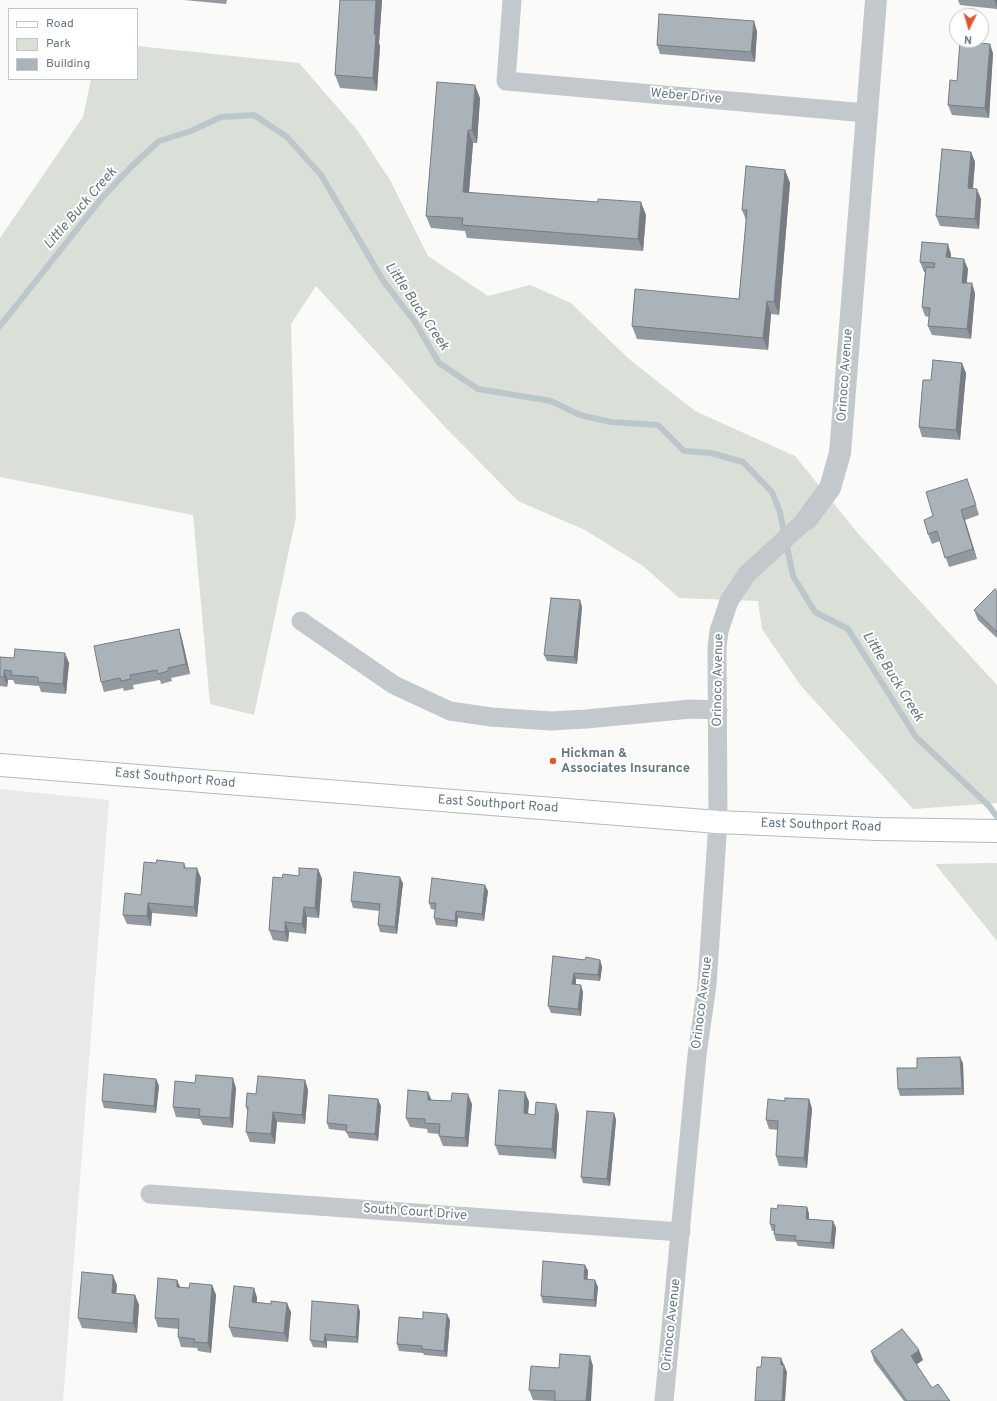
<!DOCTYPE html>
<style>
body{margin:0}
#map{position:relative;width:997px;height:1401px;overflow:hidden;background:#fafaf8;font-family:Overpass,sans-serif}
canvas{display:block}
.legend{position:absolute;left:8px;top:8px;width:130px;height:72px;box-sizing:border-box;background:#fff;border:1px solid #c1c8cd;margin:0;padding:5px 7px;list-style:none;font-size:12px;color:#657683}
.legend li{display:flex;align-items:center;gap:8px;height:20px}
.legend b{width:20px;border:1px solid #c1c8cd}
.north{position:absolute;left:949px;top:8px;width:40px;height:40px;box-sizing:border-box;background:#fff;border:1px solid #c1c8cd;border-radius:50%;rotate:185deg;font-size:11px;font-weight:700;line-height:16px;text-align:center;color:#657683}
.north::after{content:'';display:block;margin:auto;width:14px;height:18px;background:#e4572e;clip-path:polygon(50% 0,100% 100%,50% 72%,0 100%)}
</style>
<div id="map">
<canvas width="997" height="1401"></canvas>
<ul class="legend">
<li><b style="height:5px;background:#fff"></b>Road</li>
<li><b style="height:11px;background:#dadfd7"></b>Park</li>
<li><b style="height:11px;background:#aab3b9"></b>Building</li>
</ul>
<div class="north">N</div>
</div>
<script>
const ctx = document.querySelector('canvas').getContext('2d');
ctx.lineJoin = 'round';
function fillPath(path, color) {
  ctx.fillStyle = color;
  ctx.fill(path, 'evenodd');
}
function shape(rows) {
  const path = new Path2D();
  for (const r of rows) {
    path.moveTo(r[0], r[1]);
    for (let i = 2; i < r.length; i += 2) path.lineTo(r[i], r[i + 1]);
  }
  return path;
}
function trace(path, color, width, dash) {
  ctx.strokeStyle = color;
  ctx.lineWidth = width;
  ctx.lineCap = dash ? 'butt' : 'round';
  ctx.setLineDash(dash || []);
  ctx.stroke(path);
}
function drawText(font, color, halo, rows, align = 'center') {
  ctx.font = font + ' Overpass,sans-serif';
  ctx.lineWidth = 4;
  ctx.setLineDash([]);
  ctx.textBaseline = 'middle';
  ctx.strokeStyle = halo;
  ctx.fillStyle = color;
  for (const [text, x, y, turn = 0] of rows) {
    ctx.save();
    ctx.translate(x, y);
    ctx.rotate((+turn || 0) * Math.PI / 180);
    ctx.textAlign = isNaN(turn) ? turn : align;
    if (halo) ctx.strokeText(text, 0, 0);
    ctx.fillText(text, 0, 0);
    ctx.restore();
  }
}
fillPath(shape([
 [0,789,109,800,63,1401,0,1401]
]), '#e8e9e9');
fillPath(shape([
 [137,46,299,63,358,131,390,180,428,256,488,296,530,285,571,303,629,359,695,411,795,456,861,537,997,685,997,803,913,809,801,686,762,629,758,601,679,598,643,566,585,530,518,501,446,428,316,286,291,324,296,517,254,715,210,704,193,515,0,477,0,238,83,117,91,79,137,79],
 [997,863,997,941,935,864]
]), '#dadfd7');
trace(shape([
 [0,326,101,199,132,166,159,141,191,131,221,117,254,115,287,137,321,175,384,282,415,322,439,363,478,389,551,401,580,415,611,422,658,425,684,451,711,453,743,462,772,492,780,512,793,576,815,612,848,629,916,737,989,806,997,817]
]), '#bbc7cb', 6);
const secondary = shape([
 [0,765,718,822,877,829,997,831]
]);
trace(secondary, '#b3babf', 24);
trace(shape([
 [512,0,506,81,866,113],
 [301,621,394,685,450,711,491,717,551,721,586,719,691,709,718,710],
 [150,1194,681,1232],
 [664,1401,697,1055,707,985,718,822,717,647,719,631,729,601,747,574,807,519]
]), '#c3c8cc', 19);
trace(shape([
 [807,519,830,488,840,453,876,0]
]), '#c3c8cc', 22);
trace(secondary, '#fff', 22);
fillPath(shape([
 [184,0,227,0,226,4],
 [340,0,382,0,379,43,380,46,377,91,340,88,335,75],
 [952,0,997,0,997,9,960,5,958,0],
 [757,31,755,62,660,54,657,45],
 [993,53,989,118,952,115,948,105,957,81],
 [480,98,477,143,473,143,469,192,646,215,643,251,467,238,465,231,431,228,426,216],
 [971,152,975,162,973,189,981,199,979,229,940,226,936,216],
 [785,170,790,183,779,315,771,314,768,350,637,339,632,326,739,299,746,220,742,210],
 [951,254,951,258,968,269,966,283,975,293,971,339,932,335,928,326,929,317,925,316,922,307,925,272,924,272,920,262],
 [966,373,960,440,922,437,919,427,931,380],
 [971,489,979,515,965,520,977,559,949,567,940,541,932,544,928,534,933,516],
 [997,592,997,638,978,620,974,610],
 [582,607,577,664,547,661,544,655],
 [179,629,182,639,190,674,171,678,172,681,161,684,160,680,133,685,134,689,124,691,123,688,104,692,101,682],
 [0,657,69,663,66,694,41,692,39,686,15,684,13,680,8,680,7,687,0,686],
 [156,863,184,863,186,868,201,878,197,917,152,913,151,926,127,924,123,915,141,895],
 [318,869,322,879,319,918,307,917,306,934,289,932,288,942,273,940,269,930,282,878,299,876],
 [403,883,397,934,380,932,378,925,380,911,353,908,351,901],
 [488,891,484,921,458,918,457,927,436,925,434,918,435,910,431,909,429,903],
 [553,956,585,960,600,960,602,967,600,981,576,979,576,985,583,992,581,1016,551,1013,548,1006],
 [963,1063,964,1095,900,1096,898,1089,917,1068],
 [156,1079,159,1086,156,1113,104,1108,102,1101],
 [305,1080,308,1090,305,1124,277,1122,275,1144,250,1142,246,1132,248,1112,246,1107,256,1094],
 [236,1088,233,1128,203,1125,200,1119,176,1117,173,1107],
 [428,1092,431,1100,472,1104,468,1147,443,1146,439,1136,439,1134,428,1133,427,1129,410,1127,406,1118],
 [525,1092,529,1102,528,1114,535,1115,559,1114,556,1159,499,1155,495,1145],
 [809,1099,812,1109,807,1168,779,1166,776,1156,778,1130,769,1129,766,1120,785,1101],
 [381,1106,378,1141,349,1138,346,1131,329,1129,327,1123],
 [614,1113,616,1120,610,1186,583,1183,581,1177],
 [807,1207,809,1214,809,1219,833,1221,836,1228,834,1249,798,1246,796,1242,776,1241,774,1234,774,1231,772,1231,770,1224,777,1209],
 [585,1265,588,1271,587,1279,598,1287,596,1307,543,1303,541,1296],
 [177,1280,180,1288,189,1288,212,1285,216,1295,211,1353,198,1351,197,1348,181,1347,178,1337,179,1329,158,1327,155,1318],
 [117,1285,116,1294,135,1295,139,1305,137,1333,82,1328,78,1318],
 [254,1288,257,1298,257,1302,271,1304,291,1312,288,1342,233,1337,229,1327],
 [360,1311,358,1343,327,1341,327,1348,313,1347,310,1340],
 [423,1319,450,1320,447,1357,424,1355,423,1353,399,1351,397,1344],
 [871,1351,923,1360,916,1365,932,1388,950,1401,904,1401,874,1361],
 [593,1366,555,1401,533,1400,529,1390,559,1368]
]), '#929a9f');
fillPath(shape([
 [376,0,382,0,379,43,380,46,377,91,373,78,374,34],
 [994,0,997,0,997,7],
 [754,21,757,31,755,62,751,52],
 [990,44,993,53,989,118,985,108],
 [475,85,480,98,477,143,472,130],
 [468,130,473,143,468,204,463,192],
 [971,152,975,162,972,198,968,188],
 [785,170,790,183,779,315,774,302],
 [977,189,981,199,979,229,975,219],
 [641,202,646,215,643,251,638,239],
 [948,244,951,254,950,267,946,257],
 [964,259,968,269,966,292,962,283],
 [972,283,975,293,971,339,967,329],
 [767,301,771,314,768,350,763,338],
 [962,363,966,373,960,440,956,430],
 [961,510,965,520,977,559,973,549],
 [580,600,582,607,577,664,574,657],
 [179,629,182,639,190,674,186,664],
 [65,653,69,663,66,694,63,684],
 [4,670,8,680,7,687,4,677],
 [197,868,201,878,197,917,194,907],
 [318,869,322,879,319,918,315,908],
 [400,877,403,883,397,934,395,927],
 [485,885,488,891,484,921,482,914],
 [148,903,152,913,151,926,147,916],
 [304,907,307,917,306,934,302,924],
 [456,911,458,918,457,927,455,921],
 [285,922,289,932,288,942,285,932],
 [600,960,602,967,600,981,598,975],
 [574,973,576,979,575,991,572,984],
 [581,985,583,992,581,1016,578,1009],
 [960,1057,963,1063,964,1095,962,1088],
 [233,1078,236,1088,233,1128,230,1118],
 [156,1079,159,1086,156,1113,154,1106],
 [305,1080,308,1090,305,1124,302,1115],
 [428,1092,432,1101,428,1100],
 [525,1092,529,1102,527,1123,524,1113],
 [468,1094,472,1104,468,1147,465,1138],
 [378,1099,381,1106,378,1141,375,1134],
 [809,1099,812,1109,807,1168,804,1158],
 [556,1104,559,1114,556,1159,552,1149],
 [273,1112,277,1122,275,1144,271,1134],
 [614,1113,616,1120,610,1186,607,1179],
 [807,1207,809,1214,808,1226,806,1219],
 [833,1221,836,1228,834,1249,831,1243],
 [585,1265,588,1271,587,1286,584,1279],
 [113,1275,117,1285,115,1303,112,1293],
 [177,1280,181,1289,177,1287],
 [595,1280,598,1287,596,1307,594,1300],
 [212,1285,216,1295,211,1353,208,1343],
 [254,1288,257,1298,256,1311,252,1302],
 [135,1295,139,1305,137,1333,133,1323],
 [287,1303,291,1312,288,1342,284,1333],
 [358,1305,360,1311,358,1343,356,1337],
 [447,1314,450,1320,447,1357,444,1351],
 [325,1334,327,1341,327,1348,324,1342],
 [919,1350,923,1360,914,1366,911,1356],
 [590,1356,593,1366,591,1401,586,1401],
 [781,1358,784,1365,784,1372,781,1365],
 [784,1365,787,1372,785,1401,782,1401]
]), '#777d82');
const building = shape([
 [340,0,376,0,374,34,376,34,373,78,335,75,340,0],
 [659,14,754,21,751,52,657,45,659,14],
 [960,41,990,44,985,108,948,105,950,80,957,81,960,41],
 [437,82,475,85,472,130,468,130,463,192,598,202,598,199,641,202,638,239,462,225,463,218,426,216,437,82],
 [942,149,971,152,968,188,977,189,975,219,936,216,942,149],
 [746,166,785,170,774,302,767,301,763,338,632,326,635,289,739,299,747,210,742,210,746,166],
 [922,242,948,244,946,257,964,259,962,283,972,283,967,329,928,326,930,308,922,307,926,267,934,268,935,263,920,262,922,242],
 [933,360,962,363,956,430,919,427,923,380,931,380,933,360],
 [967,479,976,505,961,510,973,549,945,558,937,531,928,534,924,520,933,516,926,492,967,479],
 [995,589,997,592,997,632,974,610,995,589],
 [551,598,580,600,574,657,544,655,551,598],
 [179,629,186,664,168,668,168,671,158,674,157,670,130,675,131,679,121,681,120,678,101,682,94,646,179,629],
 [15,649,65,653,63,684,38,682,38,677,11,675,12,671,4,670,4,677,0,677,0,657,14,658,15,649],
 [157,860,184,863,184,868,197,868,194,907,148,903,147,916,123,915,125,893,141,895,144,862,156,863,157,860],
 [299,868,318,869,315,908,304,907,302,924,285,922,285,932,269,930,273,877,282,878,283,874,299,876,299,868],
 [354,872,400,877,395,927,378,925,380,904,351,901,354,872],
 [432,878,485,885,482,914,456,911,455,921,434,918,436,903,429,903,432,878],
 [553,956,585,960,586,957,600,960,598,975,574,973,572,984,581,985,578,1009,548,1006,553,956],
 [960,1057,962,1088,898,1089,897,1068,917,1068,917,1058,960,1057],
 [104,1074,156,1079,154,1106,102,1101,104,1074],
 [196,1075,233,1078,230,1118,199,1116,200,1109,173,1107,175,1081,195,1083,196,1075],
 [258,1076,305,1080,302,1115,273,1112,271,1134,246,1132,248,1107,246,1107,247,1093,256,1094,258,1076],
 [408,1090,428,1092,428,1100,451,1101,452,1093,468,1094,465,1138,439,1136,440,1124,425,1123,425,1119,406,1118,408,1090],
 [499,1090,525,1092,524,1113,535,1115,536,1102,556,1104,552,1149,495,1145,499,1090],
 [329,1095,378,1099,375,1134,346,1132,347,1125,327,1123,329,1095],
 [785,1098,809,1099,804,1158,776,1156,778,1121,766,1120,768,1099,785,1101,785,1098],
 [587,1111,614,1113,607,1179,581,1177,587,1111],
 [778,1205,807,1207,806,1219,833,1221,831,1243,795,1240,796,1236,774,1234,775,1225,770,1224,771,1208,777,1209,778,1205],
 [543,1261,585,1265,584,1279,595,1280,594,1300,541,1296,543,1261],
 [82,1272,113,1275,112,1293,135,1295,133,1323,78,1318,82,1272],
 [158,1278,177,1280,177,1287,189,1288,190,1283,212,1285,208,1343,194,1342,195,1339,178,1337,179,1319,155,1318,158,1278],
 [234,1286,254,1288,252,1302,271,1304,271,1301,287,1303,284,1333,229,1327,234,1286],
 [312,1301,358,1305,356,1337,325,1334,324,1342,310,1340,312,1301],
 [423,1312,447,1314,444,1351,422,1349,422,1346,397,1344,399,1317,423,1319,423,1312],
 [902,1329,919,1350,911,1356,932,1388,938,1384,950,1401,907,1401,871,1351,902,1329],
 [560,1354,590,1356,586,1401,555,1401,555,1391,529,1390,531,1366,559,1368,560,1354],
 [762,1357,781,1358,781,1365,784,1365,782,1401,755,1401,757,1367,761,1367,762,1357]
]);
fillPath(building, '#aab3b9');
trace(building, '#777d82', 1);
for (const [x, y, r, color] of [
 [553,761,4,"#e4572e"]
]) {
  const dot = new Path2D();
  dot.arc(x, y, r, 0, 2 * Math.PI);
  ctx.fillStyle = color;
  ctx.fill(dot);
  trace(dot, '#fff', 1.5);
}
drawText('13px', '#657683', '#fff', [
 ["Weber Drive",686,97,5],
 ["Orinoco Avenue",846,375,-86],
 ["Orinoco Avenue",719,680,-89],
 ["East Southport Road",175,779,5],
 ["East Southport Road",498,805,4],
 ["East Southport Road",821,826,2],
 ["Orinoco Avenue",703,1003,-83],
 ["South Court Drive",415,1213,4],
 ["Orinoco Avenue",672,1325,-84]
]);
drawText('bold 13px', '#657683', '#fff', [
 ["Hickman &",561,754],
 ["Associates Insurance",561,769]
], 'left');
drawText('italic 14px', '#60757c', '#fff', [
 ["Little Buck Creek",81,209,-49],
 ["Little Buck Creek",416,307,56],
 ["Little Buck Creek",892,677,58]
]);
</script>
